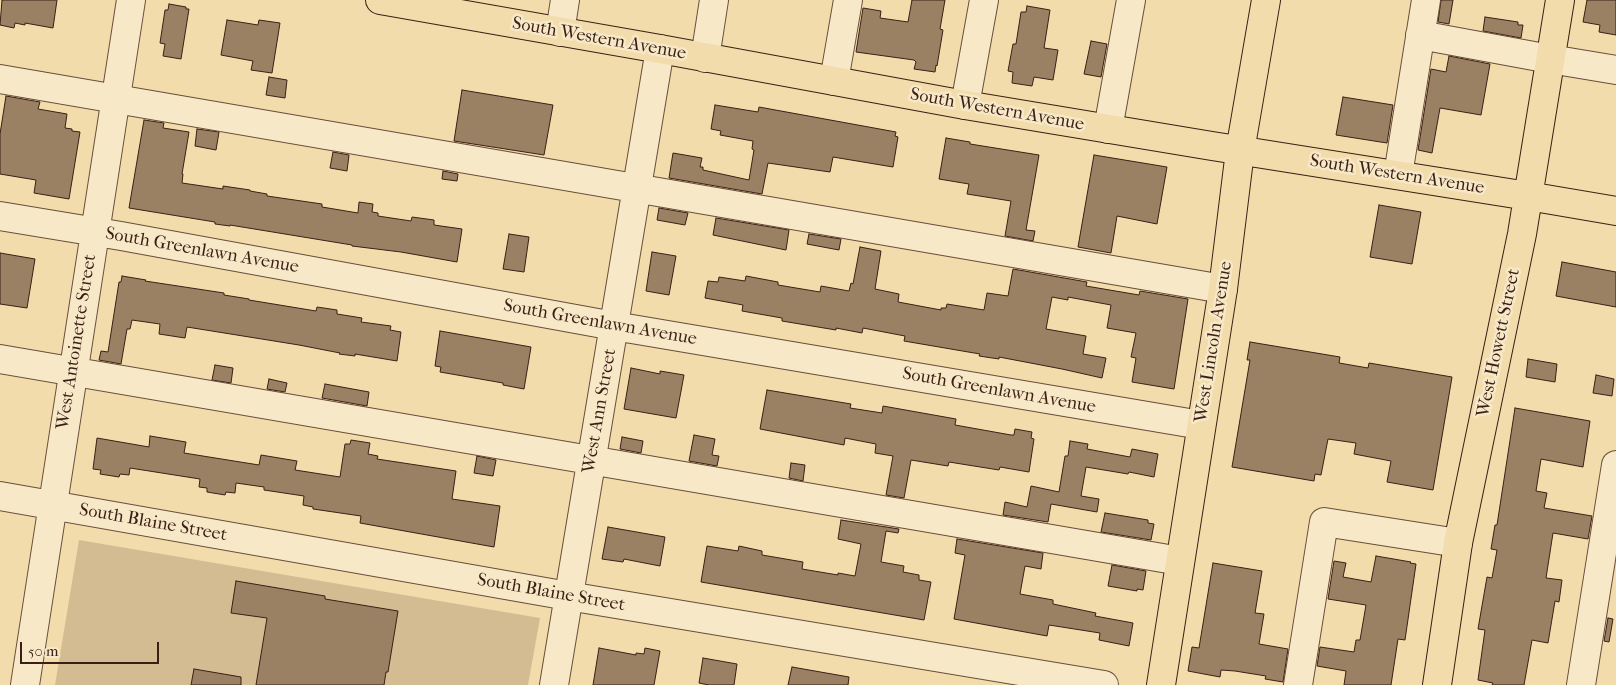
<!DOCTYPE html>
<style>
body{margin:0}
#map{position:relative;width:1616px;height:685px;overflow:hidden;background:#f2dcab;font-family:"IM FELL French Canon",serif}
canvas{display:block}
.scale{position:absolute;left:20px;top:642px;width:139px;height:22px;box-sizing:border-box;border:2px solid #3b1f15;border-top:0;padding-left:6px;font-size:15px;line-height:18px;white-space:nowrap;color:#3b1f15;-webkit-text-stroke:4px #f7e8c8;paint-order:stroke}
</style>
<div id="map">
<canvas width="1616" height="685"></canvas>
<div class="scale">50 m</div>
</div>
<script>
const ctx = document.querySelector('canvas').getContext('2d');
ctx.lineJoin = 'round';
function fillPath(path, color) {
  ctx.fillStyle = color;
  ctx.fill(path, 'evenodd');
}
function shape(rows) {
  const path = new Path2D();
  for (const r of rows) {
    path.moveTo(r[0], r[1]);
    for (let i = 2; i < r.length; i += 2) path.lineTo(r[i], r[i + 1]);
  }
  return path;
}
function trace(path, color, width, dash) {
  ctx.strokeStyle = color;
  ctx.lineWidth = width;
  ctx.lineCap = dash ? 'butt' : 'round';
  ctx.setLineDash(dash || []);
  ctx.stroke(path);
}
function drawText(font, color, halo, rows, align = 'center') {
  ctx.font = font + ' "IM FELL French Canon",serif';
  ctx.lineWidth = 5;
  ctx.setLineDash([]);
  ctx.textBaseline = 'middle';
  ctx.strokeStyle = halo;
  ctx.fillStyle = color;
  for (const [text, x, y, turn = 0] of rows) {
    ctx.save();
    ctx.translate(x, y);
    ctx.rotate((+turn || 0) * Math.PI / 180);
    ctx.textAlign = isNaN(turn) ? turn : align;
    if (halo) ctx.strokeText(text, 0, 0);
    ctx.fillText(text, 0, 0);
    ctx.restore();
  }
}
fillPath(shape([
 [79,540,540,618,528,685,55,685]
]), '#d3bc92');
const building = shape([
 [2,0,57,0,53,28,25,23,25,25,15,23,14,28,0,25,2,0],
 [912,0,945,0,940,29,943,30,937,66,936,65,935,72,914,69,916,62,914,60,856,52,863,8,881,11,880,18,908,22,912,0],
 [1441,0,1453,0,1449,24,1438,22,1441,0],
 [1587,0,1616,0,1616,35,1599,32,1600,25,1583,22,1587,0],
 [169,4,186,7,186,9,189,9,181,59,163,56,165,44,160,43,165,10,168,10,169,4],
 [1027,6,1050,10,1044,48,1058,50,1053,80,1034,77,1032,86,1012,83,1013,72,1008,71,1013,44,1016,44,1021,12,1026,12,1027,6],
 [1485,17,1518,22,1518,25,1523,25,1521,38,1483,31,1485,17],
 [227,20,258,25,259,20,280,23,272,73,251,70,253,61,221,55,227,20],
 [1091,41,1107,44,1101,77,1084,74,1091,41],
 [1449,56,1490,64,1481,115,1440,108,1432,153,1418,150,1431,69,1446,72,1449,56],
 [269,77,287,80,285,98,266,95,269,77],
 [462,90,553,105,544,155,454,141,462,90],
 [6,96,40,102,38,109,67,114,65,128,72,129,72,131,80,132,69,199,34,193,36,180,0,174,0,134,6,96],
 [1343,97,1393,105,1387,143,1336,135,1343,97],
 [715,105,758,112,759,107,896,132,895,136,898,137,893,167,833,157,830,172,768,163,762,194,669,178,673,153,702,158,700,167,703,167,703,170,749,180,754,150,752,149,753,141,720,135,721,131,711,129,715,105],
 [144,120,164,123,163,128,189,132,182,174,183,174,182,183,223,189,223,186,250,190,250,191,267,194,267,196,322,204,322,207,358,213,359,202,373,204,372,212,378,213,378,216,411,221,412,217,434,220,434,225,462,229,457,262,401,252,352,246,352,245,230,225,230,226,215,224,215,222,129,208,144,120],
 [197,129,219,132,216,150,195,146,197,129],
 [946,138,970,142,970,144,1039,155,1026,230,1035,231,1033,241,1005,236,1011,201,967,194,969,184,939,179,946,138],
 [333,152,349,155,347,171,330,168,333,152],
 [1094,155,1167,167,1157,224,1117,216,1111,253,1078,247,1094,155],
 [443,171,458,174,457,181,442,179,443,171],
 [1379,205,1421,212,1412,264,1370,257,1379,205],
 [659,208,688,213,685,225,657,220,659,208],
 [716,218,789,230,786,250,713,235,716,218],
 [509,234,529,237,524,272,503,269,509,234],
 [809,234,841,239,839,250,807,244,809,234],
 [860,247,881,251,875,289,899,294,898,302,941,310,941,308,946,308,947,304,984,310,987,293,1008,296,1013,269,1087,282,1086,286,1139,295,1140,291,1188,299,1174,389,1132,382,1136,358,1131,357,1136,333,1107,328,1111,305,1068,297,1068,300,1052,297,1046,329,1086,336,1083,354,1106,358,1102,378,1062,369,999,357,999,359,979,356,980,354,904,341,905,336,863,328,862,333,836,328,836,330,782,321,782,318,742,311,743,305,705,298,708,281,718,282,719,277,745,281,746,276,778,282,778,285,820,292,821,286,849,291,851,283,853,284,860,247],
 [652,252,676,256,669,295,646,291,652,252],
 [0,253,35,259,27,308,0,304,0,253],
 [1562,262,1616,272,1616,307,1556,296,1562,262],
 [122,276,146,280,145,281,224,293,224,295,249,299,249,300,316,311,317,307,337,310,337,314,362,318,361,322,391,326,390,330,401,332,397,361,355,354,355,356,339,354,340,353,299,345,187,327,185,338,159,334,160,324,132,320,130,329,127,329,121,364,99,360,101,351,108,352,119,282,121,282,122,276],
 [440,331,531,347,524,389,503,385,503,383,440,372,441,367,435,366,440,331],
 [1250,342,1340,357,1339,363,1368,368,1369,363,1452,377,1433,490,1387,482,1391,461,1354,454,1356,443,1328,439,1321,475,1315,474,1314,481,1232,467,1250,360,1247,360,1250,342],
 [1528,359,1557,364,1555,382,1526,377,1528,359],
 [215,365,233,368,231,383,212,380,215,365],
 [631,368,660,374,660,371,684,375,676,418,624,409,631,368],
 [1596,375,1614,379,1612,396,1593,393,1596,375],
 [269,379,287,383,285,392,267,389,269,379],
 [325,384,369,392,367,406,322,398,325,384],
 [767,390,851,404,850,408,882,413,883,406,956,419,955,425,1011,435,1014,435,1015,429,1032,432,1031,438,1034,439,1029,472,1000,467,999,470,949,462,948,466,911,460,904,498,886,495,893,456,875,453,876,444,845,438,844,445,760,429,767,390],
 [1515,408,1590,421,1583,467,1541,459,1536,491,1547,493,1544,508,1592,516,1588,539,1553,533,1546,578,1562,580,1559,602,1555,601,1548,643,1532,640,1524,685,1492,685,1493,683,1478,680,1485,630,1478,629,1487,577,1492,578,1497,550,1491,549,1495,525,1497,525,1515,408],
 [694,435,715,439,712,455,719,456,717,466,689,461,694,435],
 [150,436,186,442,184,453,259,465,261,455,297,461,295,470,340,477,345,444,350,444,351,440,370,443,368,454,378,456,377,459,456,471,452,499,500,506,494,547,360,523,361,516,313,509,313,507,303,505,304,496,264,490,264,487,236,483,235,493,226,492,225,495,207,492,207,488,199,487,200,479,130,468,129,475,120,474,119,477,100,474,101,470,93,469,97,438,149,447,150,436],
 [622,437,643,441,641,453,620,449,622,437],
 [1070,441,1088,444,1087,449,1130,457,1132,449,1158,454,1154,477,1129,472,1128,474,1086,467,1081,496,1099,499,1097,512,1051,504,1048,522,1003,515,1005,502,1027,507,1031,486,1059,492,1065,456,1068,456,1070,441],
 [477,456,496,460,493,476,474,473,477,456],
 [791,463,805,465,803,481,789,478,791,463],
 [1105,513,1148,520,1148,523,1154,524,1151,540,1101,532,1105,513],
 [841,520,899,529,898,533,886,531,881,562,904,566,903,572,919,575,919,580,931,582,924,620,701,582,707,546,738,551,739,546,762,551,762,555,803,562,802,569,838,575,838,573,855,576,861,544,838,539,841,520],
 [608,527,665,537,660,566,624,559,623,562,602,559,608,527],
 [957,539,1043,553,1041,569,1025,566,1020,594,1053,600,1053,604,1096,613,1095,616,1133,623,1129,646,1099,640,1100,633,1049,625,1047,636,954,619,965,555,955,553,957,539],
 [1376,556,1411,562,1410,563,1416,564,1405,640,1398,639,1391,685,1344,685,1346,671,1317,666,1320,647,1354,652,1356,640,1360,640,1366,605,1328,599,1334,561,1346,563,1343,577,1371,582,1376,556],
 [1213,563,1262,571,1255,613,1264,614,1259,644,1288,649,1283,682,1265,679,1266,676,1235,671,1221,670,1220,677,1188,671,1192,647,1199,648,1213,563],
 [1112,565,1146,571,1143,590,1137,589,1137,591,1108,586,1112,565],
 [236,581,325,596,325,599,398,611,388,672,386,672,384,685,256,685,267,618,231,613,236,581],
 [1608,618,1613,619,1609,642,1604,641,1608,618],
 [599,648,636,655,636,653,644,654,645,648,660,651,654,685,593,685,599,648],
 [703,658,737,664,734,685,709,685,699,683,703,658],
 [792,667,849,677,848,685,788,685,792,667],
 [194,669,241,677,241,685,191,685,194,669]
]);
fillPath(building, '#9a8163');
trace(building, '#3b1f15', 1);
const minor = shape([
 [560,32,565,0],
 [1420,35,1550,59,1616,70],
 [705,58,714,0],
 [0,79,1223,289],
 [834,81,848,0],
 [965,105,984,0],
 [1108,129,1131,0],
 [1398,175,1426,0],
 [0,216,121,236,614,326,1201,425],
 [0,359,1180,561],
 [0,496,568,596,1104,685],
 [25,685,131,0],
 [554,685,660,49],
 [1298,685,1324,522,1458,543],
 [1581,685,1616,465]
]);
const major = shape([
 [380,0,660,49,965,105,1212,146,1528,196,1616,211],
 [1161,685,1223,289,1240,151,1266,0],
 [1437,685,1458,543,1522,234,1560,0]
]);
trace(minor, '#694e3a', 30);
trace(major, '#3b1f15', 30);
trace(minor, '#f7e8c8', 28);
trace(major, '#f2dcab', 28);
drawText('18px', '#3b1f15', '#f7e8c8', [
 ["South Western Avenue",599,39,10],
 ["South Western Avenue",997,110,10],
 ["South Western Avenue",1397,175,9],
 ["South Greenlawn Avenue",202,251,10],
 ["South Greenlawn Avenue",600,323,10],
 ["West Antoinette Street",77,342,-81],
 ["West Lincoln Avenue",1214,342,-81],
 ["West Howett Street",1499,343,-78],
 ["South Greenlawn Avenue",999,391,10],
 ["West Ann Street",600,411,-80],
 ["South Blaine Street",153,523,10],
 ["South Blaine Street",551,593,10]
]);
</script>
